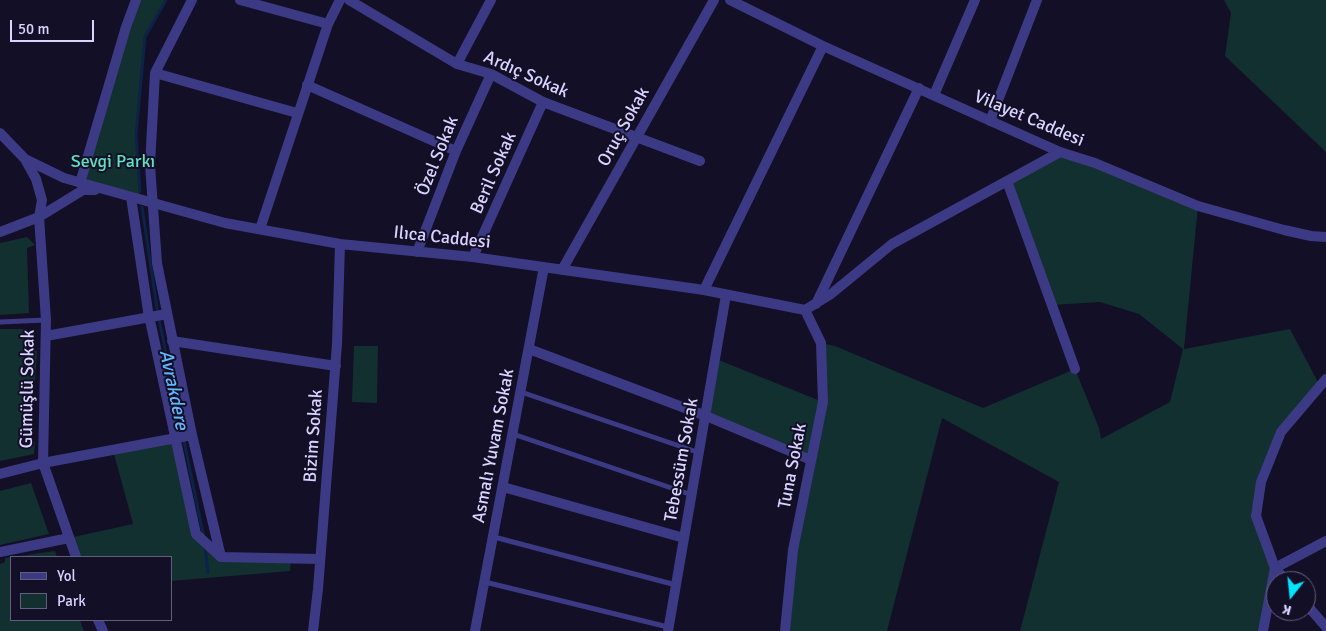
<!DOCTYPE html>
<meta charset="utf-8">
<style>
body{margin:0}
#map{position:relative;width:1326px;height:631px;overflow:hidden;background:#130f26;font-family:Signika,sans-serif}
canvas{display:block}
.legend{position:absolute;left:10px;top:556px;width:162px;height:65px;box-sizing:border-box;background:#130f26;border:1px solid #625e7d;margin:0;padding:6px 9px;list-style:none;font-size:15px;color:#d9d4ff}
.legend li{display:flex;align-items:center;gap:10px;height:25px}
.legend b{width:25px;border:1px solid #625e7d}
.north{position:absolute;left:1266px;top:571px;width:50px;height:50px;box-sizing:border-box;background:#130f26;border:1px solid #625e7d;border-radius:50%;rotate:196deg;font-size:14px;font-weight:700;line-height:20px;text-align:center;color:#d9d4ff}
.north::after{content:'';display:block;margin:auto;width:18px;height:22px;background:#00e5ff;clip-path:polygon(50% 0,100% 100%,50% 72%,0 100%)}
.scale{position:absolute;left:10px;top:20px;width:84px;height:22px;box-sizing:border-box;border:2px solid #d9d4ff;border-top:0;padding-left:6px;font-size:15px;line-height:18px;white-space:nowrap;color:#d9d4ff;-webkit-text-stroke:4px #130f26;paint-order:stroke}
</style>
<div id="map">
<canvas width="1326" height="631"></canvas>
<ul class="legend">
<li><b style="height:6px;background:#3d3a85"></b>Yol</li>
<li><b style="height:14px;background:#12302f"></b>Park</li>
</ul>
<div class="north">K</div>
<div class="scale">50 m</div>
</div>
<script>
const ctx = document.querySelector('canvas').getContext('2d');
ctx.lineJoin = 'round';
function fillPath(path, color) {
  ctx.fillStyle = color;
  ctx.fill(path, 'evenodd');
}
function shape(rows) {
  const path = new Path2D();
  for (const r of rows) {
    path.moveTo(r[0], r[1]);
    for (let i = 2; i < r.length; i += 2) path.lineTo(r[i], r[i + 1]);
  }
  return path;
}
function trace(path, color, width, dash) {
  ctx.strokeStyle = color;
  ctx.lineWidth = width;
  ctx.lineCap = dash ? 'butt' : 'round';
  ctx.setLineDash(dash || []);
  ctx.stroke(path);
}
function drawText(font, color, halo, rows, align = 'center') {
  ctx.font = font + ' Signika,sans-serif';
  ctx.lineWidth = 4;
  ctx.setLineDash([]);
  ctx.textBaseline = 'middle';
  ctx.strokeStyle = halo;
  ctx.fillStyle = color;
  for (const [text, x, y, turn = 0] of rows) {
    ctx.save();
    ctx.translate(x, y);
    ctx.rotate((+turn || 0) * Math.PI / 180);
    ctx.textAlign = isNaN(turn) ? turn : align;
    if (halo) ctx.strokeText(text, 0, 0);
    ctx.fillText(text, 0, 0);
    ctx.restore();
  }
}
fillPath(shape([
 [136,0,166,0,145,37,136,135,140,200,80,183],
 [1224,0,1326,0,1326,152,1225,56,1231,13],
 [1060,152,1198,206,1184,349,1290,329,1320,386,1281,432,1256,516,1275,568,1263,631,1020,631,1059,482,942,418,887,631,785,631,811,460,706,416,716,359,823,402,821,343,835,346,983,408,1075,369,1099,428,1101,439,1170,402,1183,349,1139,314,1100,302,1052,305,1007,181],
 [27,237,35,245,27,248,29,313,0,315,0,243],
 [0,329,27,329,26,351,37,351,35,383,25,383,25,441,35,442,34,454,0,461],
 [354,346,378,346,377,403,352,402],
 [174,438,196,534,221,557,291,559,290,571,171,581,171,557,76,557,69,538,133,524,113,450],
 [31,483,49,534,0,545,0,491],
 [55,551,57,557,11,557,11,620,80,620,84,631,0,631,0,564,5,562,5,558]
]), '#12302f');
trace(shape([
 [140,191,136,135,145,37,166,0],
 [142,207,158,315,204,538],
 [205,546,208,573]
]), '#0c2248', 3);
trace(shape([
 [0,322,46,320],
 [521,392,700,453],
 [513,434,692,495],
 [494,537,676,585],
 [485,582,668,627]
]), '#3d3a85', 5);
trace(shape([
 [192,0,155,73,150,165,157,263,192,435,221,557,320,559],
 [240,0,328,24],
 [349,0,457,64,491,74,543,102,700,161],
 [730,0,823,46,1060,152,1095,163,1198,206,1284,230,1311,236,1326,237],
 [457,64,491,0],
 [155,73,297,113],
 [307,85,456,151],
 [934,95,975,0],
 [990,121,1037,0],
 [0,133,25,159,36,179,42,200,39,217,46,320,43,463,76,557],
 [25,159,64,178,225,223,340,244,473,257,704,290,805,310],
 [1007,181,1075,369],
 [80,183,126,27,136,0],
 [131,197,148,311,196,534,221,557],
 [260,229,328,24,340,0],
 [0,232,39,217,83,190,95,190],
 [417,252,456,151,491,74],
 [473,257,543,102],
 [562,270,714,0],
 [704,290,823,46],
 [816,304,919,88],
 [805,310,831,294,892,244,1060,152],
 [46,336,167,314],
 [172,341,336,366],
 [529,349,706,416,811,460],
 [0,474,43,463,192,435],
 [503,487,684,538],
 [0,552,69,538],
 [1286,581,1275,568,1256,516,1261,482,1281,432,1326,379],
 [1306,604,1326,627],
 [98,620,103,631],
 [313,631,318,589,337,344,340,244],
 [475,631,544,267],
 [668,631,726,295],
 [785,631,793,550,823,402,821,343,805,310],
 [1263,631,1275,568,1326,541]
]), '#3d3a85', 10);
drawText('18px', '#d9d4ff', '#130f26', [
 ["Ardıç Sokak",526,75,24],
 ["Vilayet Caddesi",1029,119,23],
 ["Oruç Sokak",624,127,-61],
 ["Özel Sokak",438,156,-68],
 ["Beril Sokak",494,173,-66],
 ["Ilıca Caddesi",442,238,6],
 ["Gümüşlü Sokak",28,389,-89],
 ["Bizim Sokak",314,436,-86],
 ["Asmalı Yuvam Sokak",494,446,-79],
 ["Tebessüm Sokak",682,460,-80],
 ["Tuna Sokak",793,466,-79]
]);
drawText('18px', '#5fe0c0', '#130f26', [
 ["Sevgi Parkı",113,162]
]);
drawText('italic 19px', '#62b6ff', '#130f26', [
 ["Avrakdere",173,390,78]
]);
</script>
